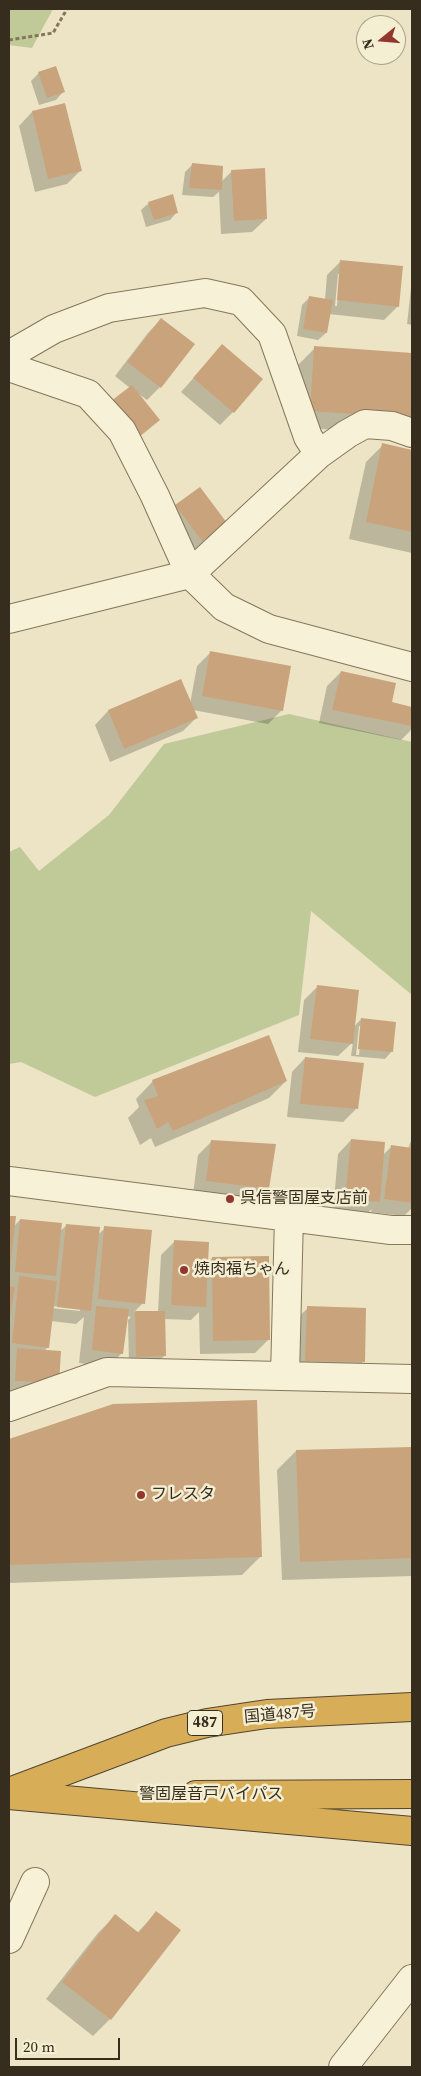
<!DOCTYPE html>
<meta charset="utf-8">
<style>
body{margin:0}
#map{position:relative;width:421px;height:2076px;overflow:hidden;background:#ece4c4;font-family:"Source Serif 4",serif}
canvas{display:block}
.frame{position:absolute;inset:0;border:10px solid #362d1f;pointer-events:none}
.north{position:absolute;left:356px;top:15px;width:50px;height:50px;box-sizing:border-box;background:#f4eed3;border:1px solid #a8a18b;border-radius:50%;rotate:253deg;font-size:14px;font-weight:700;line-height:20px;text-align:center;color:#362d1f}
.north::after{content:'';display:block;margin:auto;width:18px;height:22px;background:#92372e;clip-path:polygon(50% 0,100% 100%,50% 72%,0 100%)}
.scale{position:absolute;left:15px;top:2038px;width:105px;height:22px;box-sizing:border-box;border:2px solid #362d1f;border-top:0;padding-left:6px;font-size:15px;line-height:18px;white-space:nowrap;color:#362d1f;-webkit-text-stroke:4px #f4eed3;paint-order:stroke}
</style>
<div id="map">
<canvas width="421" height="2076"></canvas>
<div class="frame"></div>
<div class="north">N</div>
<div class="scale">20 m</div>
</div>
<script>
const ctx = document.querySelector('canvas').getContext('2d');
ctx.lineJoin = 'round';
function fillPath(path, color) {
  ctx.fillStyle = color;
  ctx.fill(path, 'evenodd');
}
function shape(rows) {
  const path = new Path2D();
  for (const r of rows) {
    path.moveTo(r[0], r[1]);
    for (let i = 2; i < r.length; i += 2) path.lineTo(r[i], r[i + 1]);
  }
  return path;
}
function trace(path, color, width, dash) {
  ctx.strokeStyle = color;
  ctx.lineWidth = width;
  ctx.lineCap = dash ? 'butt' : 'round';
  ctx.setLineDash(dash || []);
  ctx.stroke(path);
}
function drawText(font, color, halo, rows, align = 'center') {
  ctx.font = font + ' "Source Serif 4","Noto Sans JP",serif';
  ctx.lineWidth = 5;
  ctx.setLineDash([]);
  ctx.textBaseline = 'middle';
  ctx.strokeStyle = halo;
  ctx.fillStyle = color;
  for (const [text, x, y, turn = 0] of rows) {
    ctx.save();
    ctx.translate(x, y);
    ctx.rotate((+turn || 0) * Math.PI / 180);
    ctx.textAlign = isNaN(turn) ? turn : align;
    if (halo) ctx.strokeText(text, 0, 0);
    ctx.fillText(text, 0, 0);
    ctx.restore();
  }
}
fillPath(shape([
 [9,9,53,9,32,48,9,45],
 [289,714,412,742,412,995,311,911,299,1015,95,1097,21,1062,9,1064,9,852,20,847,39,871,109,815,164,744]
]), '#bfca98');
fillPath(shape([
 [39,73,63,92,56,100,39,105,31,81],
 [64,104,80,171,67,184,35,192,19,126,32,112],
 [192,165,221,182,232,171,266,219,252,232,221,234,219,192,213,197,182,195,185,172],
 [149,203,177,212,170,220,146,227,141,210],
 [341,261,398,306,384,320,329,314,326,333,318,340,297,336,302,305,310,297,325,300,327,275],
 [338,274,340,274,337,306,335,306],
 [412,279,412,325,407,324],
 [161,319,160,387,147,400,139,394,158,420,131,444,130,388,115,376,148,333],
 [222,346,233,412,220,425,181,392],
 [315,348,412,354,412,417,395,434,293,427,298,365],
 [383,445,412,451,412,553,349,539,366,462],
 [199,488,225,523,212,536,188,554,162,519,176,506],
 [210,653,282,710,268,724,193,710,196,718,183,731,110,762,95,725,108,711,180,680,190,704,197,666],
 [341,672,391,703,412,708,412,729,401,740,319,723,327,686],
 [317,987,353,1028,361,1019,392,1051,385,1059,351,1056,353,1042,338,1056,298,1052,304,1000],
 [359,1026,362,1026,359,1055,356,1055],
 [305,1058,356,1109,343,1122,287,1117,292,1072],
 [153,1081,286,1081,269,1098,155,1147,151,1138,140,1145,128,1118,139,1107,136,1099],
 [412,1138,412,1208,404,1216,371,1212,372,1209,365,1215,333,1212,338,1154,351,1140,382,1156,391,1147,408,1149],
 [211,1142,268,1188,255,1202,193,1194,198,1155],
 [9,1217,14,1217,13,1227,20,1220,59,1232,67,1225,99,1234,105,1228,143,1303,134,1312,158,1312,161,1255,174,1242,207,1264,212,1258,268,1340,255,1353,200,1354,199,1312,191,1320,164,1319,165,1355,157,1363,129,1364,128,1320,131,1317,127,1316,122,1353,108,1367,79,1363,84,1317,76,1324,51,1321,48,1347,44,1351,58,1383,9,1394],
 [51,1306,80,1309,80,1311,51,1308],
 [308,1308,363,1362,350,1375,293,1374,294,1321],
 [114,1405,261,1556,242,1575,9,1583,9,1440],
 [412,1448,412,1576,282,1580,277,1470,296,1451],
 [156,1913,110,2019,93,2036,46,1999,98,1933,115,1916,137,1933]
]), '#0003');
fillPath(shape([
 [56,66,65,92,47,98,38,72],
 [65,103,82,171,48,179,32,111],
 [192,163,223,166,222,190,189,188],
 [265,168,267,219,234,221,231,170],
 [173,194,178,213,154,220,148,202],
 [340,260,403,266,399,307,337,300],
 [309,296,333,300,327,333,303,329],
 [161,318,195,344,161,388,127,362],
 [222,344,263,379,234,413,193,378],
 [314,346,412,353,412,418,310,411],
 [132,385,160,420,139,437,111,401],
 [382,443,412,450,412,532,366,522],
 [200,487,227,523,202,541,175,505],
 [210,651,291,666,283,711,202,696],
 [341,671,396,683,392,702,412,707,412,726,332,710],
 [181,679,198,718,124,749,108,710],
 [317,985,359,990,353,1044,310,1039],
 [361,1018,396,1022,393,1052,358,1049],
 [269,1035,287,1081,173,1131,168,1122,157,1129,144,1100,158,1096,152,1080],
 [305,1057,364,1063,358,1109,300,1104],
 [351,1139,385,1142,380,1202,345,1199],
 [211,1140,276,1144,269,1189,206,1181],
 [391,1145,412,1148,412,1203,384,1199],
 [9,1216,16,1216,10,1268,9,1268],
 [20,1219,62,1223,56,1276,15,1272],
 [66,1224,100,1227,91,1311,57,1307],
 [104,1226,152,1230,145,1304,98,1299],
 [174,1240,209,1242,206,1307,171,1305],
 [269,1256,270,1340,213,1341,212,1257],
 [19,1276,57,1281,49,1348,12,1343],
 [9,1286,15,1287,10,1316,9,1315],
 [96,1306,129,1309,123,1354,92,1350],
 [307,1306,366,1308,365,1362,305,1361],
 [135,1311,165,1311,166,1356,136,1357],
 [17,1348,61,1351,59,1383,15,1381],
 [257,1400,262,1557,9,1565,9,1439,113,1404],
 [412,1447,412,1558,300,1562,296,1450],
 [156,1911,181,1930,111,2020,62,1982,115,1914,139,1933]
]), '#c9a37b');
const minor = shape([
 [9,355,54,329,109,308,205,293,241,301,272,334,308,437,319,454],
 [9,367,88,394,122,431,155,496,190,574,224,607,269,629,412,667],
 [9,619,190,574,319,454,347,434,365,424,392,426,412,433],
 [9,1181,391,1230,412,1230],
 [285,1376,289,1216],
 [9,1407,107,1372,412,1379],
 [9,1939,35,1882],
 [343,2067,412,1979]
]);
const highway = shape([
 [9,1792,166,1733,207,1723,267,1714,412,1707],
 [9,1795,412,1831],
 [196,1795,412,1794]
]);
trace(minor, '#86765b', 30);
trace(highway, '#54442f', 30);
trace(shape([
 [9,40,53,33,67,9]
]), '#86765b', 3, [4, 2.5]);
trace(minor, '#f7f1d7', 28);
trace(highway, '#d8ad58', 28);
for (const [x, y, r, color] of [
 [230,1199,5,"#92372e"],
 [184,1270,5,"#92372e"],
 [141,1495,5,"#92372e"]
]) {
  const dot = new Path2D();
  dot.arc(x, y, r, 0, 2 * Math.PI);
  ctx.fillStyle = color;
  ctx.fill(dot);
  trace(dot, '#f4eed3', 2);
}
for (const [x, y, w] of [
 [205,1723,35]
]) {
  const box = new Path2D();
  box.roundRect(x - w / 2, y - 12.5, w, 25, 4);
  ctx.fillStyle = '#f4eed3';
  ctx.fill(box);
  trace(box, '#362d1f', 1);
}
drawText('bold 15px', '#362d1f', null, [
 ["487",205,1723]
]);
drawText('16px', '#362d1f', '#f4eed3', [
 ["呉信警固屋支店前",240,1199],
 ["焼肉福ちゃん",194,1270],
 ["フレスタ",151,1495]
], 'left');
drawText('16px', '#362d1f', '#f4eed3', [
 ["国道487号",280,1715,-5],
 ["警固屋音戸バイパス",211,1795]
]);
</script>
